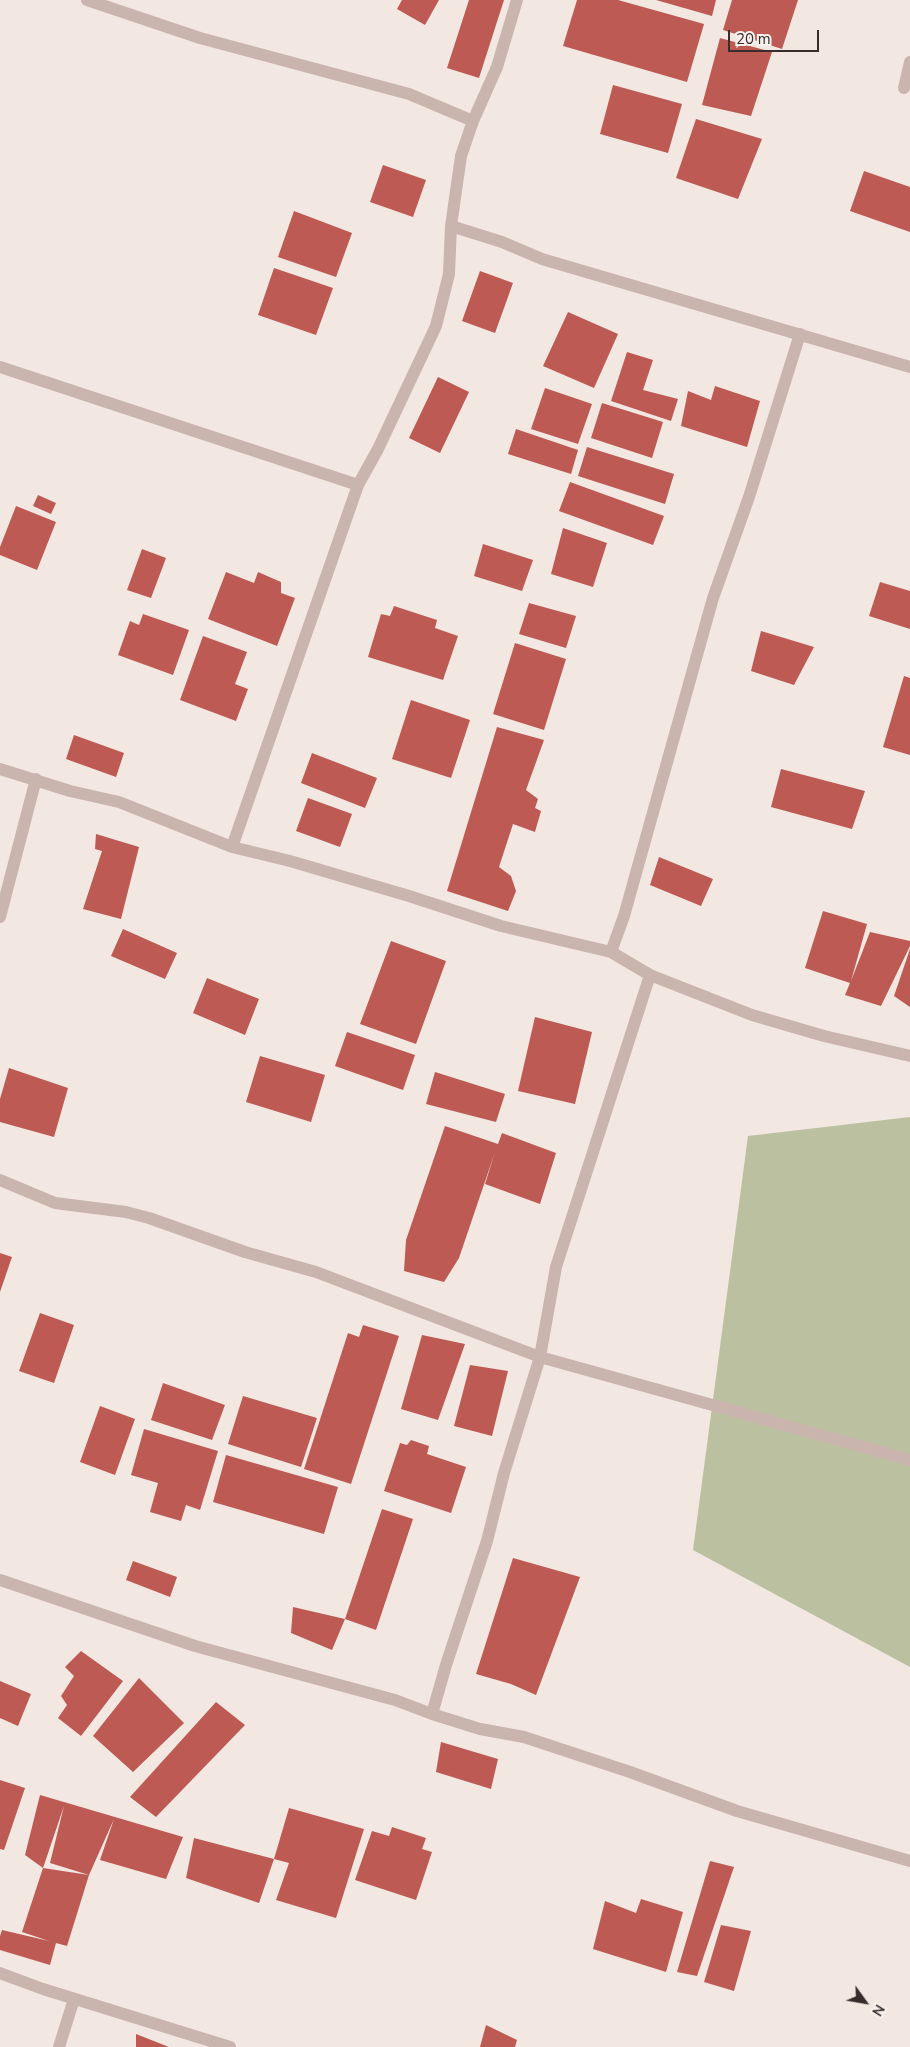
<!DOCTYPE html>
<style>
body{margin:0}
#map{position:relative;width:910px;height:2047px;overflow:hidden;background:#f2e7e1;font-family:"Nunito Sans",sans-serif}
canvas{display:block}
.north{position:absolute;left:840px;top:1977px;width:50px;height:50px;-webkit-text-stroke:4px #f9f1ed;paint-order:stroke;rotate:122deg;font-size:14px;font-weight:700;line-height:20px;text-align:center;color:#382d2b}
.north::after{content:'';display:block;margin:auto;width:18px;height:22px;background:#382d2b;clip-path:polygon(50% 0,100% 100%,50% 72%,0 100%)}
.scale{position:absolute;left:728px;top:30px;width:91px;height:22px;box-sizing:border-box;border:2px solid #382d2b;border-top:0;padding-left:6px;font-size:15px;line-height:18px;white-space:nowrap;color:#382d2b;-webkit-text-stroke:4px #f9f1ed;paint-order:stroke}
</style>
<div id="map">
<canvas width="910" height="2047"></canvas>
<div class="north">N</div>
<div class="scale">20 m</div>
</div>
<script>
const ctx = document.querySelector('canvas').getContext('2d');
ctx.lineJoin = 'round';
function fillPath(path, color) {
  ctx.fillStyle = color;
  ctx.fill(path, 'evenodd');
}
function shape(rows) {
  const path = new Path2D();
  for (const r of rows) {
    path.moveTo(r[0], r[1]);
    for (let i = 2; i < r.length; i += 2) path.lineTo(r[i], r[i + 1]);
  }
  return path;
}
function trace(path, color, width, dash) {
  ctx.strokeStyle = color;
  ctx.lineWidth = width;
  ctx.lineCap = dash ? 'butt' : 'round';
  ctx.setLineDash(dash || []);
  ctx.stroke(path);
}
fillPath(shape([
 [910,1117,910,1667,693,1550,748,1136]
]), '#bbc0a1');
fillPath(shape([
 [402,0,439,0,425,25,397,9],
 [469,0,504,0,479,78,447,68],
 [577,0,618,0,704,24,687,82,563,46],
 [656,0,716,0,712,16],
 [732,0,798,0,782,49,723,30],
 [720,38,772,52,751,116,702,105],
 [613,85,682,104,668,153,600,134],
 [696,119,762,139,738,199,676,178],
 [383,165,426,180,413,217,370,202],
 [864,171,910,187,910,232,850,211],
 [294,211,352,233,336,277,278,257],
 [274,268,333,288,316,335,258,315],
 [480,271,513,283,495,333,462,321],
 [568,312,618,334,594,388,543,366],
 [627,352,653,360,643,390,678,399,671,421,611,401],
 [438,377,469,392,440,453,409,438],
 [715,386,760,401,747,447,681,426,688,391,711,400],
 [545,388,592,404,578,444,531,429],
 [602,403,663,422,652,458,591,438],
 [516,429,578,450,571,474,508,454],
 [587,447,674,474,665,504,578,476],
 [570,482,664,516,653,545,559,511],
 [38,495,56,503,51,514,33,506],
 [16,506,56,522,37,570,0,555,0,547],
 [563,528,607,543,593,587,551,574],
 [483,544,533,560,522,591,474,576],
 [142,549,166,558,151,598,127,590],
 [226,572,254,583,258,572,281,582,281,593,295,598,277,646,208,619],
 [880,582,910,591,910,629,869,616],
 [529,603,576,616,566,648,519,634],
 [394,606,437,620,435,628,458,636,443,680,368,657,381,614,390,616],
 [143,614,189,630,173,675,118,655,130,621,139,625],
 [761,631,814,647,794,685,751,671],
 [203,636,247,652,235,684,248,689,236,721,180,700],
 [515,643,566,659,544,730,493,714],
 [904,676,910,678,910,755,883,747],
 [411,700,470,720,451,778,392,759],
 [497,727,544,740,526,790,538,799,535,808,541,811,535,832,513,824,499,867,511,876,516,891,508,911,447,891],
 [74,735,124,753,116,777,66,759],
 [312,753,377,778,365,808,301,783],
 [781,769,865,791,852,829,771,807],
 [308,798,352,814,340,847,296,831],
 [96,834,139,847,121,919,83,909,102,851,95,849],
 [659,857,713,879,701,906,650,885],
 [823,911,867,924,851,981,870,932,910,941,910,946,881,1006,845,995,850,983,805,968],
 [123,929,177,953,165,979,111,956],
 [391,941,446,961,416,1044,360,1024],
 [910,949,910,1007,894,996],
 [207,978,259,999,245,1035,193,1013],
 [535,1017,592,1032,575,1104,518,1091],
 [347,1032,415,1055,403,1090,335,1066],
 [260,1056,325,1075,311,1122,246,1102],
 [9,1068,68,1088,54,1137,0,1122,0,1099],
 [435,1072,505,1094,496,1122,426,1104],
 [445,1126,498,1144,502,1133,556,1153,540,1204,485,1184,495,1152,459,1258,444,1282,404,1271,406,1240],
 [0,1253,12,1257,0,1292],
 [40,1313,74,1325,54,1383,19,1371],
 [363,1325,399,1336,351,1484,304,1469,348,1333,359,1337],
 [422,1335,465,1344,438,1420,401,1409],
 [470,1365,508,1371,492,1436,454,1426],
 [163,1383,225,1405,212,1440,151,1420],
 [243,1396,317,1418,301,1467,228,1444],
 [100,1406,135,1419,115,1475,80,1462],
 [144,1429,218,1451,200,1510,186,1505,181,1521,150,1512,158,1483,131,1475],
 [411,1440,429,1446,427,1454,466,1467,451,1513,384,1491,400,1443,407,1445],
 [226,1455,338,1487,324,1534,213,1502],
 [382,1509,413,1519,376,1630,345,1619],
 [513,1558,580,1577,536,1695,511,1684,476,1674],
 [133,1561,177,1577,170,1597,126,1580],
 [293,1607,345,1619,332,1650,291,1633],
 [81,1651,123,1681,81,1736,58,1718,67,1705,61,1696,74,1676,65,1667],
 [139,1678,184,1723,133,1772,93,1736],
 [0,1681,31,1694,18,1726,0,1718],
 [216,1702,245,1725,156,1817,130,1797],
 [441,1742,498,1759,491,1789,436,1772],
 [0,1780,25,1788,4,1850,0,1849],
 [40,1795,183,1837,166,1879,100,1860,114,1819,89,1875,67,1946,56,1943,50,1965,0,1950,0,1936,2,1930,49,1941,22,1932,43,1868,89,1875,50,1863,64,1806,43,1868,25,1855],
 [289,1808,364,1829,336,1918,276,1900,289,1863,274,1859,259,1903,186,1878,194,1838,274,1859],
 [392,1827,426,1838,422,1849,432,1852,416,1900,355,1880,372,1831,389,1836],
 [710,1861,734,1867,697,1976,677,1972],
 [641,1899,683,1912,666,1972,593,1949,605,1901,636,1913],
 [721,1925,751,1931,734,1991,704,1982],
 [486,2025,517,2040,515,2047,480,2047],
 [136,2034,169,2047,136,2047]
]), '#bd5a53');
trace(shape([
 [904,88,910,62],
 [473,121,497,67,517,0],
 [451,226,502,242,542,259,910,367],
 [0,367,358,485],
 [0,769,70,791,119,802,232,847,358,485,378,449,436,326,449,274,451,226,461,156,473,121,409,94,200,38,87,0],
 [232,847,290,861,409,896,501,926,611,952,650,975,752,1015,824,1036,910,1056],
 [0,917,36,779],
 [611,952,624,916,713,598,749,497,800,334],
 [0,1180,55,1203,126,1212,149,1218,245,1252,316,1272,540,1357,910,1460],
 [0,1580,195,1646,395,1700,432,1714,446,1665,487,1541,504,1473,540,1357,556,1267,650,975],
 [432,1714,480,1729,524,1737,630,1772,737,1811,910,1861],
 [0,1973,43,1989,230,2047],
 [59,2047,74,1999]
]), '#c9b5ad', 12);
</script>
